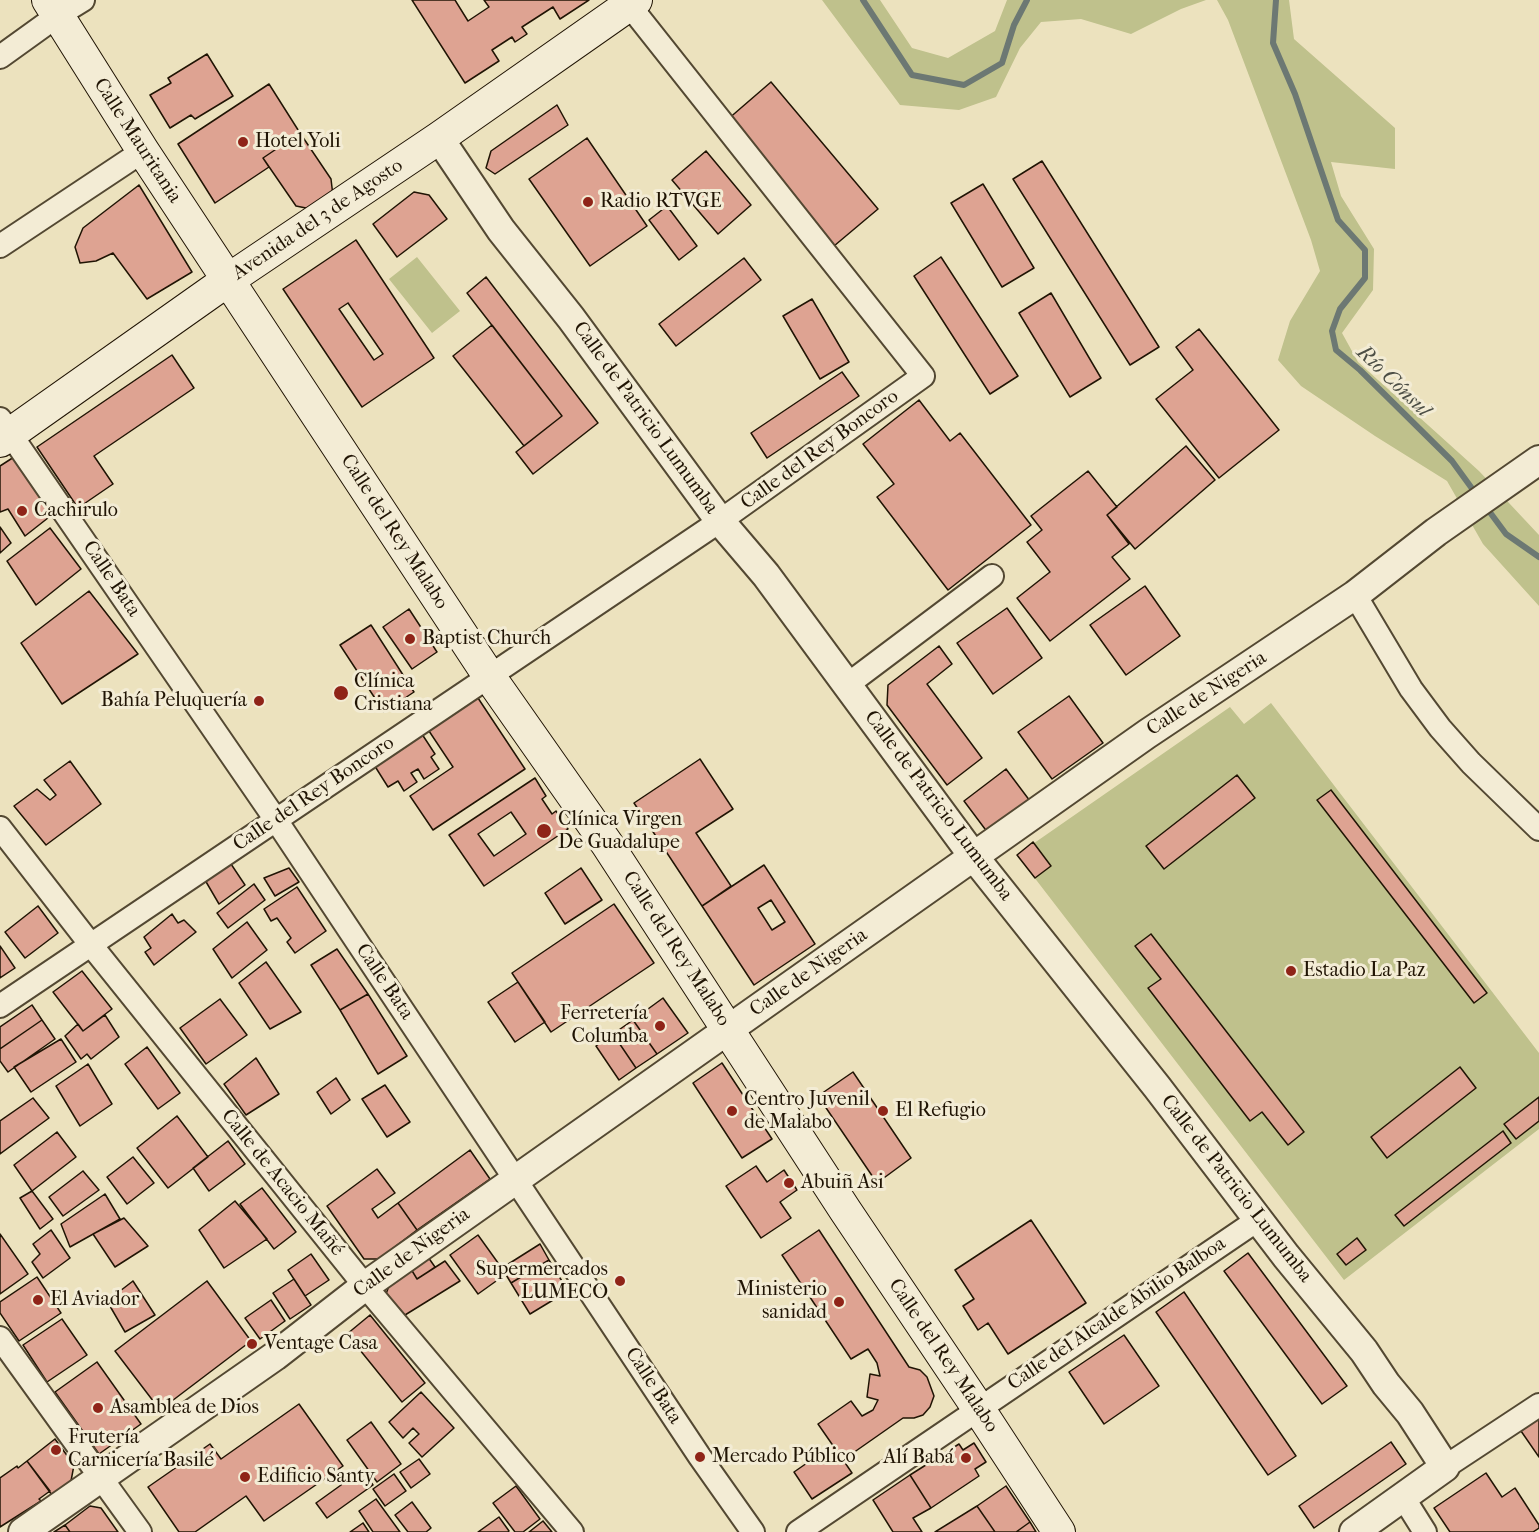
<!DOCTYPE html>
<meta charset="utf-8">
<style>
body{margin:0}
canvas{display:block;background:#ece2be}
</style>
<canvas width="1539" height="1532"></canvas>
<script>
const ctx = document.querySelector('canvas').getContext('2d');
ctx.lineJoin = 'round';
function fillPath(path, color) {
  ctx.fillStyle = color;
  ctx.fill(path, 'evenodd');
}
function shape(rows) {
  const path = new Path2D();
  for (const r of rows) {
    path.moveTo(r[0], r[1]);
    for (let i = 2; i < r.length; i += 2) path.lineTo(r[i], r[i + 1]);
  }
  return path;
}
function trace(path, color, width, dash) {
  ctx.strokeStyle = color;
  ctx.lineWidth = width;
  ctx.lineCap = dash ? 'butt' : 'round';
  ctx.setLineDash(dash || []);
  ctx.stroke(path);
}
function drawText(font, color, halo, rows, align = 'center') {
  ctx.font = font + ' "IM FELL French Canon",serif';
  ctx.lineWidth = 6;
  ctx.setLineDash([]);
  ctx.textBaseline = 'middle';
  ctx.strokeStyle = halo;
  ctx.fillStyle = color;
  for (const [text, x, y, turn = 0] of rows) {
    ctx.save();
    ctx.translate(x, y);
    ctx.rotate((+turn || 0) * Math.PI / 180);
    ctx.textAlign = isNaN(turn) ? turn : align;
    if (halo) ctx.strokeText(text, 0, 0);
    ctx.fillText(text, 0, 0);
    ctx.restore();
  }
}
fillPath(shape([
 [822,0,880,0,912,48,948,58,995,31,1007,0,1206,0,1181,9,1131,34,1081,19,1041,22,1020,48,996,97,959,110,900,105],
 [1217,0,1289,0,1294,39,1395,128,1395,169,1331,162,1341,196,1374,249,1373,290,1342,333,1358,362,1479,471,1539,535,1539,606,1483,544,1447,481,1375,436,1301,386,1278,360,1290,321,1320,271,1311,240,1228,20],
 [417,257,460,311,432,333,389,279],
 [1271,703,1539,1053,1539,1129,1344,1280,1017,855,1230,707,1244,724]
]), '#bfc18c');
trace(shape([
 [863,0,912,75,964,85,1002,63,1014,25,1027,0],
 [1276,0,1273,43,1295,94,1338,220,1365,250,1365,278,1340,309,1332,331,1336,350,1360,370,1452,461,1476,494],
 [1486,507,1506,534,1539,557]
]), '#6c7873', 6);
const building = shape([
 [412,0,455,0,468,21,489,7,484,0,589,0,560,19,553,7,522,27,527,34,515,42,512,37,492,50,499,61,465,83,412,0],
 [207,54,233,96,195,119,191,115,170,128,150,95,171,83,168,78,207,54],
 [771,82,878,209,834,246,727,120,771,82],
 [269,84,300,133,263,158,269,167,215,203,178,144,269,84],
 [557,105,568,125,495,174,486,168,491,151,557,105],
 [300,133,331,179,333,196,311,209,296,206,263,158,300,133],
 [587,138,647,226,590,266,529,179,587,138],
 [706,151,751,205,718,234,672,180,706,151],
 [1042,161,1159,347,1130,365,1013,179,1042,161],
 [983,184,1034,268,1002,287,951,203,983,184],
 [139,185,192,272,147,299,113,253,96,261,80,263,75,247,83,228,139,185],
 [414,192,429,195,447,219,397,257,373,224,414,192],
 [667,206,697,246,679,260,649,220,667,206],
 [356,240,434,358,362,407,283,289,356,240],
 [348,303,383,354,374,360,339,309,348,303],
 [941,257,1018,376,990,394,914,276,941,257],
 [744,258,761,280,676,346,659,324,744,258],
 [486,277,598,423,533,474,516,452,562,416,467,293,486,277],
 [1051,293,1101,378,1070,397,1019,313,1051,293],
 [812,299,849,362,820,379,783,316,812,299],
 [492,325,562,416,524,446,453,356,492,325],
 [1199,329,1279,430,1219,478,1156,399,1193,370,1176,347,1199,329],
 [172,355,194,388,94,456,113,484,78,508,37,447,172,355],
 [842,372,859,396,767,458,751,433,842,372],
 [919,400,950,441,960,433,1031,525,948,590,877,497,894,484,863,444,919,400],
 [1186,446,1215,480,1135,549,1107,515,1186,446],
 [14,457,53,514,25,536,8,509,0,512,0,466,14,457],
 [1088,471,1117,507,1107,515,1129,544,1112,557,1130,579,1050,641,1017,598,1050,572,1027,542,1042,530,1031,516,1088,471],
 [0,527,11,543,0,553,0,527],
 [50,528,81,569,36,605,7,561,50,528],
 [1145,586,1180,636,1126,675,1090,625,1145,586],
 [89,591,138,654,62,704,21,643,89,591],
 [1007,608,1042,658,993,694,957,643,1007,608],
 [409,609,437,652,412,669,383,627,409,609],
 [371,625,414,692,384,712,340,645,371,625],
 [939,646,952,664,927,684,982,758,947,785,887,705,888,685,939,646],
 [476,695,525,769,433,830,410,796,453,767,427,728,476,695],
 [1069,696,1103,743,1052,779,1018,732,1069,696],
 [418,728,435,754,431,757,439,769,424,779,418,769,411,773,417,782,404,791,398,781,388,787,371,760,418,728],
 [700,759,733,809,696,833,731,886,702,906,634,803,700,759],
 [70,761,101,804,46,845,14,806,37,789,50,800,56,795,44,780,70,761],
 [1006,769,1030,801,988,833,964,801,1006,769],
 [1237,775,1255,798,1164,869,1146,846,1237,775],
 [535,778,546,796,542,799,552,814,556,811,568,829,484,886,449,835,535,778],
 [511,812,526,834,494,856,478,834,511,812],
 [1331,790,1487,993,1474,1003,1317,800,1331,790],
 [1033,842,1051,866,1035,878,1017,855,1033,842],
 [229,861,245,885,219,904,205,880,229,861],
 [764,865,815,944,754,985,702,906,764,865],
 [771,900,785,922,772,930,758,908,771,900],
 [289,868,299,882,275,896,264,878,289,868],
 [581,868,602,900,565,924,545,893,581,868],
 [254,884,265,900,228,928,217,913,254,884],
 [297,887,326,931,295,953,287,942,291,938,277,918,271,921,264,909,297,887],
 [614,904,654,963,551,1032,512,973,614,904],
 [38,906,58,933,25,958,5,932,38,906],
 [172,914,178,923,184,920,196,932,154,965,145,952,151,948,144,937,172,914],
 [247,922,267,950,232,978,213,949,247,922],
 [1151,934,1304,1132,1288,1145,1262,1112,1250,1121,1148,988,1161,979,1135,946,1151,934],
 [0,946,15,968,0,978,0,946],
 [337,949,368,994,340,1010,311,965,337,949],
 [266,962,301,1012,270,1029,239,983,266,962],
 [82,971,112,1009,83,1031,53,992,82,971],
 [518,982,545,1022,515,1042,488,1002,518,982],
 [368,994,407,1056,378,1074,340,1010,368,994],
 [663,998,688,1033,657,1054,633,1020,663,998],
 [220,999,247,1035,206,1064,180,1028,220,999],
 [32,1005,42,1020,0,1049,0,1027,32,1005],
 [105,1015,119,1037,91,1059,87,1054,81,1059,65,1036,78,1024,83,1031,105,1015],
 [42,1020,55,1039,8,1072,0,1061,0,1049,42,1020],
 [633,1020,657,1054,636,1068,613,1034,633,1020],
 [613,1034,636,1068,619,1080,596,1046,613,1034],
 [61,1039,76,1062,31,1092,14,1067,61,1039],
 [147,1047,180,1093,158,1109,125,1064,147,1047],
 [256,1058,279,1094,246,1115,224,1084,256,1058],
 [722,1063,772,1139,742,1158,693,1083,722,1063],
 [88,1064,112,1104,80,1126,56,1086,88,1064],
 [1460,1067,1476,1088,1387,1158,1371,1137,1460,1067],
 [853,1072,911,1158,877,1183,818,1096,853,1072],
 [336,1078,350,1100,331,1114,317,1092,336,1078],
 [385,1085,410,1122,387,1137,362,1099,385,1085],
 [1539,1097,1539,1121,1516,1139,1504,1124,1539,1097],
 [33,1098,49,1118,0,1154,0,1121,33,1098],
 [177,1116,208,1157,168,1188,137,1148,177,1116],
 [1503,1131,1511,1143,1404,1226,1395,1215,1503,1131],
 [57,1132,76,1157,32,1191,14,1165,57,1132],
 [228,1141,245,1164,209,1191,193,1168,228,1141],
 [470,1150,490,1179,417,1230,398,1203,470,1150],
 [133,1157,154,1183,127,1204,107,1177,133,1157],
 [756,1166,767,1182,784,1170,797,1190,780,1202,791,1218,761,1238,726,1186,756,1166],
 [377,1169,395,1193,372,1209,378,1218,398,1203,417,1230,379,1259,364,1259,327,1206,377,1169],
 [83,1171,99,1190,63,1216,49,1197,83,1171],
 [262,1188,296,1232,274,1249,240,1204,262,1188],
 [32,1191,53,1219,40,1229,20,1198,32,1191],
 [105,1194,120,1219,70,1247,61,1224,105,1194],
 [235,1201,267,1239,224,1268,199,1230,235,1201],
 [124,1218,148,1246,115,1267,93,1234,124,1218],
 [1031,1220,1086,1303,1008,1354,988,1323,978,1330,963,1306,974,1299,955,1270,1031,1220],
 [51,1230,70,1258,43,1278,32,1262,40,1254,33,1244,51,1230],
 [819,1230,909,1367,920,1370,927,1377,934,1396,930,1407,923,1415,914,1418,903,1418,843,1460,818,1424,851,1401,862,1416,873,1410,878,1400,867,1397,870,1374,880,1376,877,1363,868,1349,851,1359,782,1255,819,1230],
 [0,1234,28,1274,0,1294,0,1234],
 [478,1235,506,1274,478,1294,450,1255,478,1235],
 [1357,1238,1366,1250,1346,1265,1337,1254,1357,1238],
 [540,1244,549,1260,511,1283,502,1268,540,1244],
 [1248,1253,1347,1386,1322,1404,1224,1271,1248,1253],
 [311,1254,329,1280,305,1296,288,1270,311,1254],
 [428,1257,435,1267,417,1279,411,1269,428,1257],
 [549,1260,568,1291,530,1314,511,1283,549,1260],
 [445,1261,460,1281,405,1315,386,1294,390,1283,411,1269,417,1279,445,1261],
 [37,1277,61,1313,19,1341,0,1313,0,1302,37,1277],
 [294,1279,311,1305,290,1319,273,1293,294,1279],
 [133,1281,155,1315,125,1332,107,1301,133,1281],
 [207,1281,251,1341,160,1410,115,1351,207,1281],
 [1184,1292,1296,1456,1268,1475,1156,1312,1184,1292],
 [271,1300,285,1321,260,1339,245,1318,271,1300],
 [370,1315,425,1383,402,1402,347,1334,370,1315],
 [62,1319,87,1355,47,1382,23,1345,62,1319],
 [1124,1335,1159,1386,1104,1424,1069,1372,1124,1335],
 [97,1362,141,1424,99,1454,55,1392,97,1362],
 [421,1392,454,1428,422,1457,409,1443,419,1434,413,1428,403,1438,389,1422,421,1392],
 [299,1404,343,1466,264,1521,246,1496,195,1532,179,1532,148,1487,210,1444,221,1459,299,1404],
 [1539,1418,1539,1457,1521,1431,1539,1418],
 [371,1422,401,1464,377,1482,347,1440,371,1422],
 [55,1439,74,1465,71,1481,52,1495,27,1461,55,1439],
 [1391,1442,1406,1464,1314,1528,1299,1506,1391,1442],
 [974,1443,986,1462,975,1469,979,1476,931,1508,910,1475,959,1444,963,1450,974,1443],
 [833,1445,852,1473,812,1499,794,1472,833,1445],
 [419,1459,430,1474,411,1488,400,1472,419,1459],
 [27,1461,50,1491,39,1499,41,1501,0,1527,0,1478,17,1466,18,1468,27,1461],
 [362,1470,373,1485,327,1518,316,1503,362,1470],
 [1486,1473,1502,1497,1515,1488,1539,1525,1539,1528,1533,1532,1450,1532,1434,1508,1486,1473],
 [394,1474,406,1491,385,1506,373,1489,394,1474],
 [910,1475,931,1508,913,1518,922,1532,893,1532,873,1500,910,1475],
 [516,1486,540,1519,523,1532,515,1532,493,1503,516,1486],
 [1006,1486,1030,1522,1016,1532,995,1532,977,1506,1006,1486],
 [376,1499,400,1532,373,1532,359,1511,376,1499],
 [412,1502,431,1528,426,1532,408,1532,395,1515,412,1502],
 [90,1506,101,1508,118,1532,70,1532,65,1525,90,1506],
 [977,1506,995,1532,935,1532,977,1506],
 [499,1517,509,1531,508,1532,478,1532,499,1517],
 [543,1521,552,1532,529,1532,543,1521],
 [1030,1522,1036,1532,1016,1532,1030,1522],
 [363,1523,369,1532,350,1532,363,1523],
 [65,1525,70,1532,54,1532,65,1525]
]);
fillPath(building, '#dea392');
trace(building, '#201404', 1.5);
const minor = shape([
 [0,57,57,16,83,0],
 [0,246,143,151],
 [0,419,276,820,700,1457,753,1532],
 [1355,595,1411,689,1440,728,1471,763,1539,829],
 [847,685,992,576],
 [0,828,91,945,365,1286,572,1532],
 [0,1006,720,521,923,376,629,5],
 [0,1338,140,1532],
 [1445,1467,1539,1405],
 [1403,1497,1425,1532],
 [798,1532,1259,1219]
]);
const tertiary = shape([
 [439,138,501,230,571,318,720,521,766,575,974,857,1157,1087,1286,1256,1364,1351,1386,1384,1410,1413,1445,1467,1354,1532],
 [23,1532,275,1356,365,1286,1147,734,1355,595,1436,532,1539,460]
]);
const secondary = shape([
 [48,0,143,151,489,676,607,844,845,1210,978,1408,1059,1532],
 [0,441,228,280,439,138,636,0]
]);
trace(minor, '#534832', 26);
trace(tertiary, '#534832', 32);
trace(secondary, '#201404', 34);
trace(minor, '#f3ecd5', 22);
trace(tertiary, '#f3ecd5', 28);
trace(secondary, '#f3ecd5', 32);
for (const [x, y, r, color] of [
 [243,142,6,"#8f2418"],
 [588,202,6,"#8f2418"],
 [22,511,6,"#8f2418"],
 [410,639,6,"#8f2418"],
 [341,693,8,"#8f2418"],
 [259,701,6,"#8f2418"],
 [544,831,8,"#8f2418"],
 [1291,971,6,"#8f2418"],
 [660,1026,6,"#8f2418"],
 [732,1111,6,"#8f2418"],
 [883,1111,6,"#8f2418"],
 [789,1183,6,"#8f2418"],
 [620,1281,6,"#8f2418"],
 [38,1300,6,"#8f2418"],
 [839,1302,6,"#8f2418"],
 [252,1344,6,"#8f2418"],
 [98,1408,6,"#8f2418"],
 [56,1450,6,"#8f2418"],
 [700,1457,6,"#8f2418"],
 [966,1458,6,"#8f2418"],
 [245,1477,6,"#8f2418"]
]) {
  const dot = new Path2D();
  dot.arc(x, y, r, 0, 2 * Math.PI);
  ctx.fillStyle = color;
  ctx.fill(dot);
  trace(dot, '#f3ecd5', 2);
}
drawText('20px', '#201404', '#f3ecd5', [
 ["Calle Mauritania",137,141,57],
 ["Avenida del 3 de Agosto",318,220,-34],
 ["Calle de Patricio Lumumba",645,418,54],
 ["Calle del Rey Boncoro",820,450,-36],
 ["Calle del Rey Malabo",394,532,57],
 ["Calle Bata",111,579,56],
 ["Calle de Nigeria",1207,694,-33],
 ["Calle del Rey Boncoro",314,794,-34],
 ["Calle de Patricio Lumumba",938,806,53],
 ["Calle del Rey Malabo",676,949,57],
 ["Calle de Nigeria",809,973,-35],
 ["Calle Bata",384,982,56],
 ["Calle de Acacio Mañé",282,1183,51],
 ["Calle de Patricio Lumumba",1236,1189,52],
 ["Calle de Nigeria",412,1253,-36],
 ["Calle del Alcalde Abilio Balboa",1117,1314,-34],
 ["Calle del Rey Malabo",943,1356,56],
 ["Calle Bata",653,1386,57]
]);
drawText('20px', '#201404', '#f3ecd5', [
 ["Hotel Yoli",255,142],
 ["Radio RTVGE",600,202],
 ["Cachirulo",34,511],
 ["Baptist Church",422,639],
 ["Clínica",354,682],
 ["Cristiana",354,705],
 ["Bahía Peluquería",247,701,"right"],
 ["Clínica Virgen",558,820],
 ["De Guadalupe",558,843],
 ["Estadio La Paz",1303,971],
 ["Ferretería",648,1014,"right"],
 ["Columba",648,1037,"right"],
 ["Centro Juvenil",744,1100],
 ["de Malabo",744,1123],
 ["El Refugio",895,1111],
 ["Abuiñ Asi",801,1183],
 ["Supermercados",608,1270,"right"],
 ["LUMECO",608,1293,"right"],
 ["Ministerio",827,1290,"right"],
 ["sanidad",827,1313,"right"],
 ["El Aviador",50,1300],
 ["Ventage Casa",264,1344],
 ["Asamblea de Dios",110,1408],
 ["Frutería",68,1438],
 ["Carnicería Basilé",68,1461],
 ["Mercado Público",712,1457],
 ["Alí Babá",954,1458,"right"],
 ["Edificio Santy",257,1477]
], 'left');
drawText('italic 21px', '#4c4e45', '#f3ecd5', [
 ["Río Cónsul",1393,382,44]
]);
</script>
